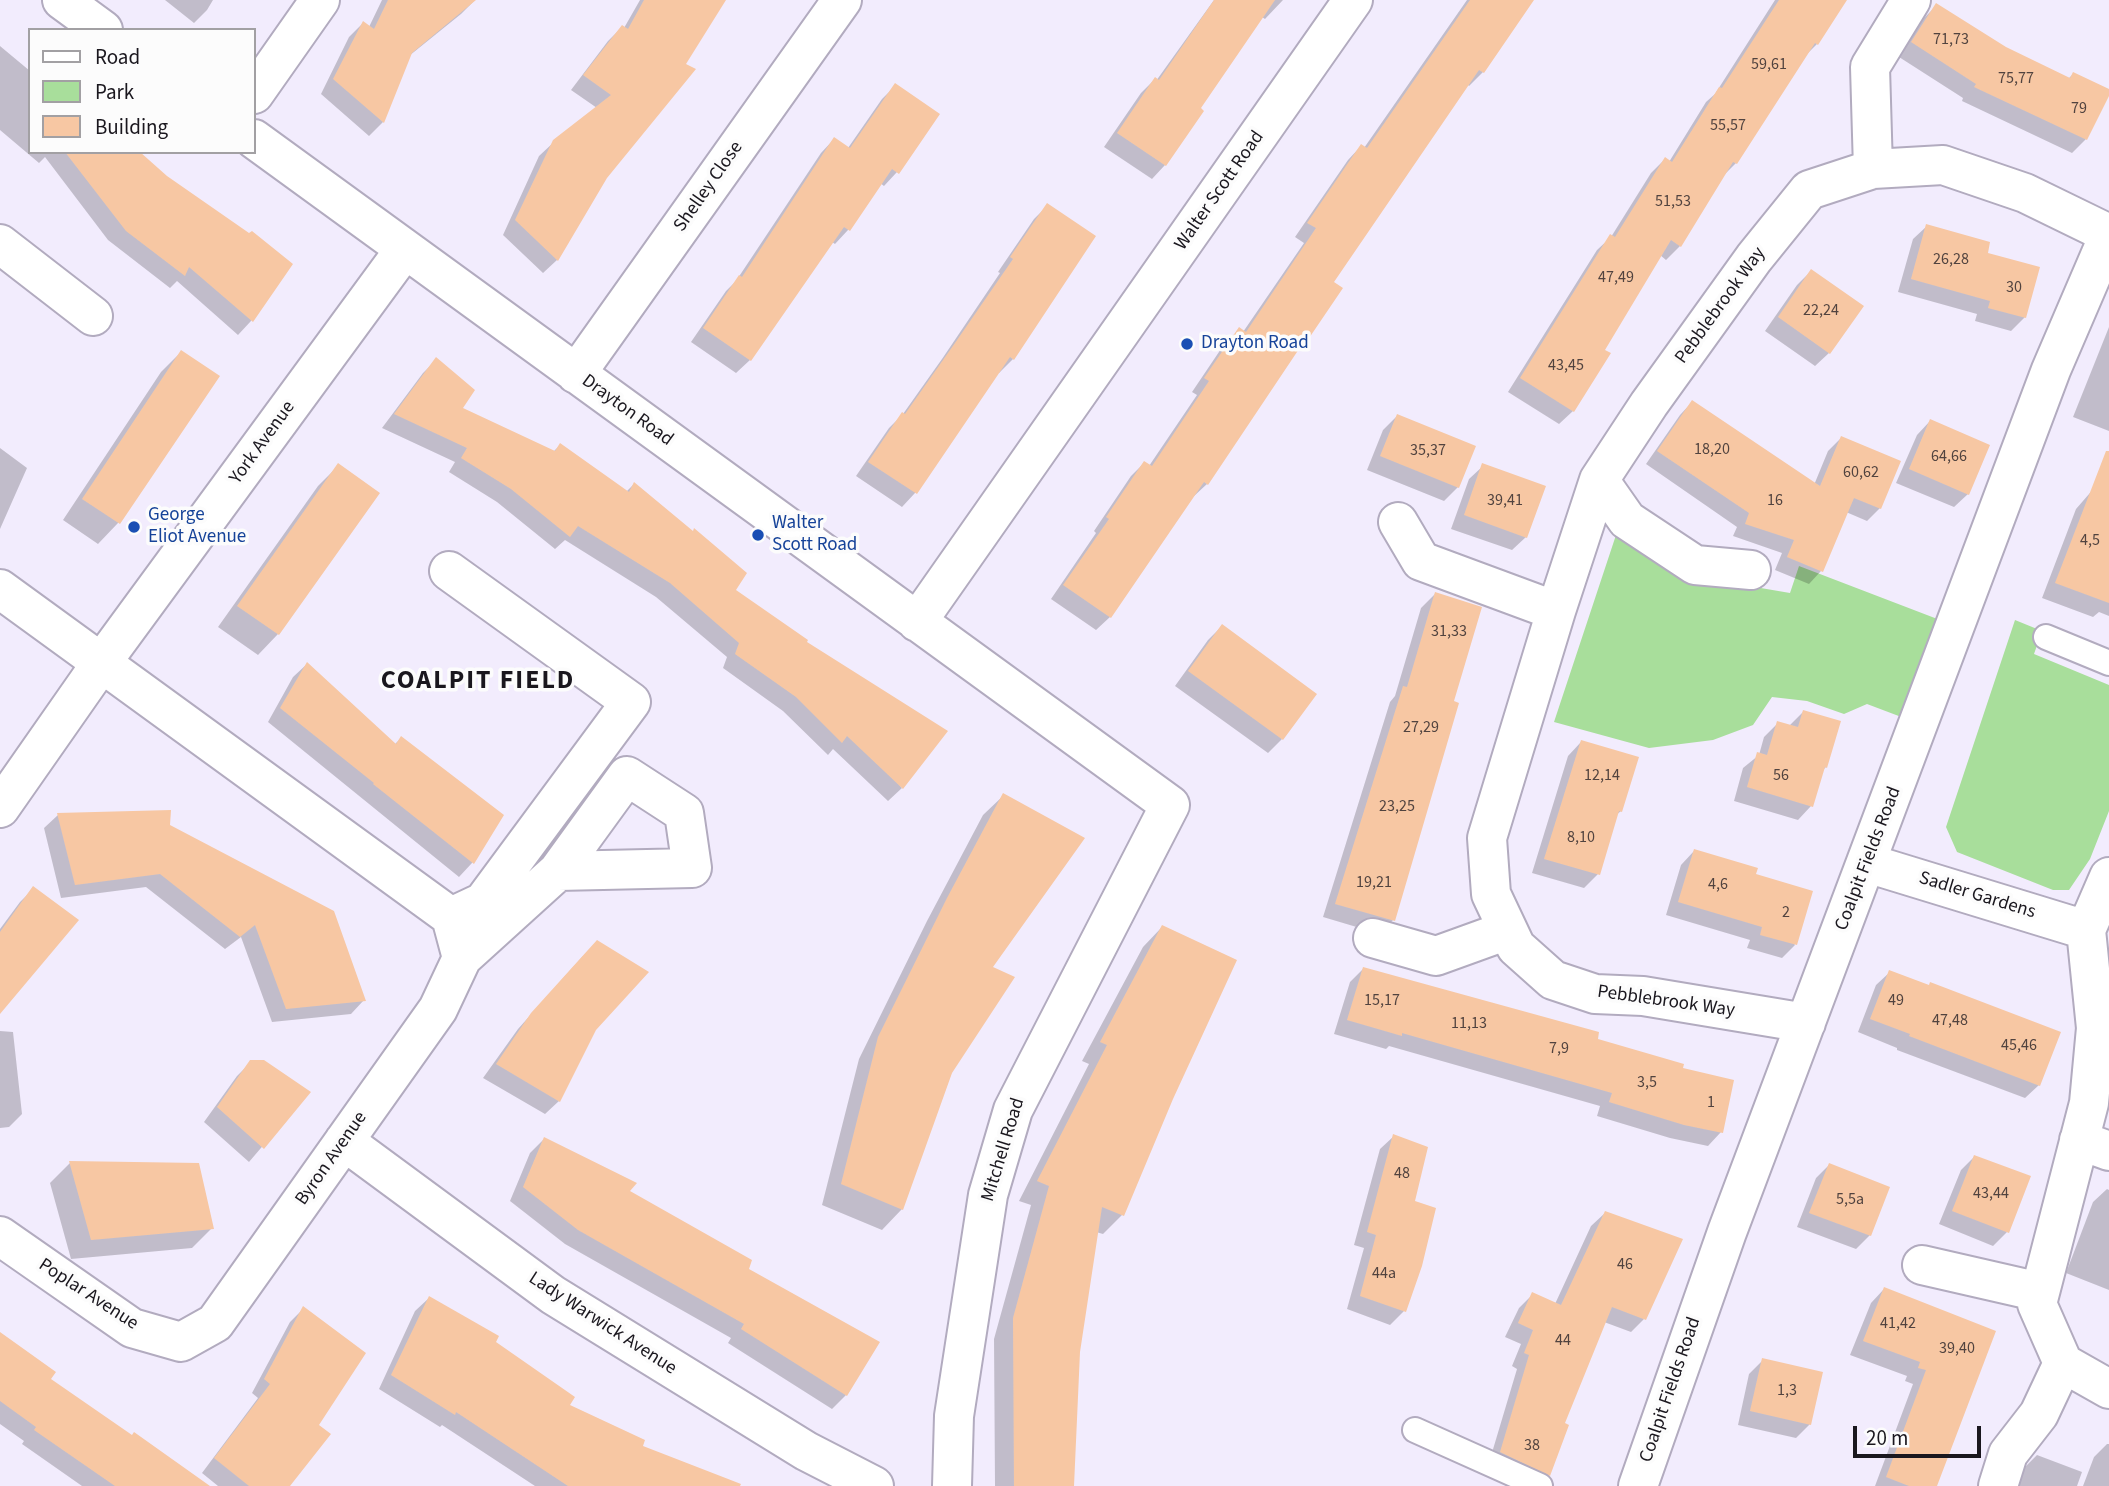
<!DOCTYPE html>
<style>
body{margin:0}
#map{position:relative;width:2109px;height:1486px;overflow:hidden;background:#f2ecfd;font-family:"Source Sans 3",sans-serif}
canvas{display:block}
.legend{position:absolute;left:28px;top:28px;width:228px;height:126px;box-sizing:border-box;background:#fcfcfc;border:2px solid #a2a0a3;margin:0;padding:9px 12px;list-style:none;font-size:21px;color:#1a171e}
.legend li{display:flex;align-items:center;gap:14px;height:35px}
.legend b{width:35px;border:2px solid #a2a0a3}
.scale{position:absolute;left:1853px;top:1426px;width:128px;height:32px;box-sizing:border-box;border:4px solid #1a171e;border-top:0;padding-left:9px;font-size:21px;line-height:24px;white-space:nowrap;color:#1a171e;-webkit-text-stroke:5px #fcfcfc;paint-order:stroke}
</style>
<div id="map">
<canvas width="2109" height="1486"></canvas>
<ul class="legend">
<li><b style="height:9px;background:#fff"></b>Road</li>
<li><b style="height:19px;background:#a8de9b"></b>Park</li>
<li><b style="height:19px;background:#f7c7a3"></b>Building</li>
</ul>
<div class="scale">20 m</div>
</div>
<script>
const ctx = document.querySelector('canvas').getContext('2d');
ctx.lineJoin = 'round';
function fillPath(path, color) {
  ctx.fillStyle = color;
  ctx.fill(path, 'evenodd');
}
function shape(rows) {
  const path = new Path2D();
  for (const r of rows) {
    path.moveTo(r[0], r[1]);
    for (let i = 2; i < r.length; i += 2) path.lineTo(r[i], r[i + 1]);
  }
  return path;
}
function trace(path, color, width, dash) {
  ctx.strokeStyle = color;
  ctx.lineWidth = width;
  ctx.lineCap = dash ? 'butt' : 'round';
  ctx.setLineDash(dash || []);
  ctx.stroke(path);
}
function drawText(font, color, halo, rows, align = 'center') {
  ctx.font = font + ' "Source Sans 3",sans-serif';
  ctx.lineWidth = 7;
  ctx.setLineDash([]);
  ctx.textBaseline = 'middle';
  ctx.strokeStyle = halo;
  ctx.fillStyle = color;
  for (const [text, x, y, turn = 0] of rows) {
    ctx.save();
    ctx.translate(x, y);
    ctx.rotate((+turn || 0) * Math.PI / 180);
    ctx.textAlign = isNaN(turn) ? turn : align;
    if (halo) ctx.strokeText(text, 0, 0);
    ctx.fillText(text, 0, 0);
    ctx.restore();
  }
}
fillPath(shape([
 [1617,532,1708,579,1790,593,1799,566,1940,620,1904,718,1867,704,1844,714,1807,701,1772,697,1753,725,1713,740,1649,748,1554,722],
 [2015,620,2042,631,2034,654,2109,685,2109,811,2090,859,2069,890,2053,890,1957,852,1946,827]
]), '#a8de9b');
fillPath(shape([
 [165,0,213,0,207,10,194,23],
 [382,0,475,0,461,14,409,56,383,122,369,136,321,94,349,37,363,23,369,27],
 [640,0,724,0,606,177,557,260,543,273,503,235,539,156,554,142,597,108,571,90,608,41,622,27,624,28],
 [1214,0,1283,0,1265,19,1262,17,1199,109,1165,165,1152,179,1104,147,1141,93,1155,79,1156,81],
 [1467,0,1532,0,1483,72,1469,86,1467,84,1331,283,1301,346,1293,355,1207,484,1193,497,1110,617,1096,630,1051,599,1096,533,1094,531,1131,476,1144,463,1149,466,1197,395,1192,392,1225,343,1239,330,1243,332,1304,243,1295,237,1348,160,1361,146,1364,148],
 [1775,0,1841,0,1817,44,1806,55,1736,163,1723,176,1680,246,1666,260,1660,255,1603,350,1573,411,1559,424,1508,392,1597,250,1611,237,1651,173,1665,159,1669,162,1706,102,1715,94],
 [1937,5,2006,49,2068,79,2073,74,2109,91,2086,139,2072,153,1962,101,1963,98,1899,57,1923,19],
 [0,46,30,71,30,152,137,152,165,178,290,265,251,321,238,335,177,281,170,288,108,240,45,157,39,163,0,130],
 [896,85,897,172,884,186,880,183,848,230,835,244,832,242,750,360,736,373,691,342,726,291,736,281,821,153,834,139,848,148,882,99],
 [1048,205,1013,359,999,373,998,372,915,493,902,507,856,476,889,428,903,414,942,359,1000,273,998,272,1034,219],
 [1927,226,1985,254,2025,317,2011,331,1975,321,1977,314,1898,292,1913,239],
 [1811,271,1829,353,1815,366,1765,331,1797,285],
 [2109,327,2109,431,2073,417],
 [181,352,217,376,118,523,98,544,63,520,161,372],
 [436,360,461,409,553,452,560,445,626,492,634,484,734,590,902,788,888,801,833,749,828,755,783,711,723,668,727,657,656,597,565,540,555,549,497,502,449,472,455,462,382,428,423,373],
 [1692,402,1814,485,1828,451,1841,438,1880,508,1867,521,1846,512,1821,571,1809,584,1775,570,1782,553,1733,536,1737,527,1646,464,1680,415],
 [1397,416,1458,487,1444,501,1367,470,1383,430],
 [1930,421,1968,494,1954,507,1896,483,1917,435],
 [0,448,27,468,0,529],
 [339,465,378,493,278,634,258,655,218,627,318,486],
 [1483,466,1526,537,1512,550,1451,529,1469,479],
 [2109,471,2109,616,2099,612,2093,617,2042,598,2076,509],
 [1435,594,1452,703,1393,920,1380,934,1323,917,1390,702,1395,696,1421,608],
 [1222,626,1282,739,1268,753,1175,686,1208,640],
 [307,664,394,745,401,738,502,816,472,863,459,877,268,722,293,677],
 [1803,712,1826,767,1822,771,1811,806,1798,820,1734,801,1743,768,1759,755,1764,737,1778,723,1789,726],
 [1581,742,1621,811,1615,816,1598,874,1584,888,1532,873,1568,756],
 [1004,795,990,967,902,1209,882,1230,822,1205,859,1059,927,921,983,815],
 [58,815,169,827,364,1000,351,1014,272,1022,241,937,225,949,146,887,61,898,44,828],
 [1694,851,1754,876,1795,945,1782,958,1747,948,1750,940,1666,915,1681,865],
 [33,889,0,1007,0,929,20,902],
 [1162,927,1171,1098,1122,1215,1103,1234,1096,1232,1078,1352,1073,1486,995,1486,994,1339,1031,1205,1019,1201,1089,1064,1082,1061,1143,947],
 [583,956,595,1029,559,1101,545,1114,483,1078,518,1029],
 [1363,969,1595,1040,1681,1069,1721,1132,1708,1146,1670,1138,1597,1116,1600,1106,1389,1046,1386,1049,1334,1034,1350,982],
 [1890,972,2039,1085,2025,1098,1897,1050,1897,1048,1858,1032,1876,985],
 [0,1031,13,1032,22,1114,9,1127,0,1128],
 [251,1062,308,1093,249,1162,204,1122,237,1076],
 [1394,1136,1412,1202,1404,1311,1390,1325,1347,1309,1364,1248,1354,1245,1380,1149],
 [544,1139,747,1270,878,1343,846,1395,832,1409,728,1343,731,1338,565,1244,510,1201,530,1153],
 [1974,1157,2007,1232,1993,1246,1939,1224,1961,1170],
 [70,1163,212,1228,192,1248,71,1259,50,1183],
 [1829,1165,1870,1235,1856,1249,1797,1227,1816,1178],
 [2107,1189,2109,1190,2109,1290,2066,1273,2093,1202],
 [1605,1213,1644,1319,1631,1332,1604,1322,1563,1424,1549,1475,1537,1486,1488,1466,1517,1369,1512,1366,1521,1344,1505,1337,1519,1308,1533,1294,1555,1304,1591,1226],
 [1884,1289,1994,1332,1934,1486,1875,1486,1913,1384,1905,1381,1907,1376,1850,1355,1871,1303],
 [429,1298,494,1342,567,1405,714,1486,535,1486,442,1425,440,1427,379,1389,415,1311],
 [304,1308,317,1425,288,1486,218,1486,202,1473,258,1398,252,1393,290,1322],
 [0,1334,48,1380,192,1486,82,1486,22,1444,24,1441,0,1424],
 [1763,1360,1810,1424,1796,1438,1738,1425,1749,1374],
 [2107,1444,2109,1444,2109,1486,2083,1486,2094,1457],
 [2037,1455,2082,1472,2077,1486,2013,1486,2023,1469]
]), '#0003');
fillPath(shape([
 [388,0,476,0,412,53,384,123,333,79,363,21,374,29],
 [644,0,726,0,686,64,696,69,607,178,558,261,515,220,553,140,611,95,583,75,622,25,628,29],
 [1214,0,1275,0,1201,108,1204,111,1166,166,1117,133,1155,77,1159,80],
 [1470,0,1534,0,1484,73,1479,70,1334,282,1343,288,1303,347,1301,346,1208,485,1204,482,1111,618,1063,585,1109,519,1106,517,1144,461,1152,466,1209,381,1204,378,1239,327,1246,332,1316,228,1307,223,1361,144,1367,148],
 [1779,0,1847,0,1818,45,1815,43,1737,164,1733,162,1681,247,1671,240,1605,350,1611,353,1574,412,1520,378,1610,234,1615,237,1665,157,1672,162,1719,87,1722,88],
 [1936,3,2006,47,2070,78,2073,72,2109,89,2109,96,2087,140,1974,87,1976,84,1911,42],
 [895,83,940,114,899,174,892,169,850,231,844,227,751,361,703,328,739,275,742,277,834,137,850,148],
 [65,152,140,152,167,176,249,233,252,231,293,264,253,322,189,267,185,276,126,231],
 [1047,203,1096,236,1014,360,1010,357,917,494,868,462,902,412,905,414,955,343,1013,259,1010,257],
 [1926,224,1990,242,1988,253,2040,267,2026,318,1988,308,1990,301,1911,279],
 [1811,269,1864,306,1830,354,1778,317],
 [181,350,220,376,120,524,82,499],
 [436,357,475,390,463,408,555,451,560,443,629,492,634,482,693,531,694,528,747,573,736,590,808,640,807,642,948,731,903,789,847,736,842,743,796,697,735,654,739,643,670,583,578,526,570,537,511,489,461,458,467,448,394,414],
 [1692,400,1820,486,1841,436,1901,461,1881,509,1854,498,1823,572,1787,557,1794,540,1745,524,1749,513,1657,451],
 [1397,414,1476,446,1459,488,1380,456],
 [1930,419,1990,445,1969,495,1909,469],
 [2106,451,2109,451,2109,603,2055,583],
 [338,463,380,493,279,635,237,606],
 [1482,463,1546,486,1527,538,1464,515],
 [1435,592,1482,607,1454,701,1459,703,1395,921,1335,904,1403,686,1407,687],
 [1222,624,1317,694,1283,740,1188,671],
 [307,662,396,744,401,736,504,815,474,864,373,784,374,783,280,708],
 [1803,710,1841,721,1827,768,1825,767,1813,807,1747,787,1757,752,1767,755,1777,721,1798,727],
 [1581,740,1639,757,1622,812,1619,811,1600,875,1544,859],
 [1003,793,1085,838,993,967,1015,977,952,1073,903,1210,841,1184,878,1037,947,898],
 [171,810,170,825,334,911,366,1001,286,1009,255,925,240,937,160,874,75,885,57,813],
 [1694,849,1758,868,1756,874,1813,891,1797,945,1760,935,1762,927,1678,902],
 [33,886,79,920,0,1014,0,932],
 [1162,925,1237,960,1173,1099,1124,1216,1102,1207,1080,1352,1074,1486,1014,1486,1013,1318,1049,1186,1037,1181,1107,1045,1100,1042],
 [597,940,649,972,596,1030,560,1102,496,1064,531,1013],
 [1363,967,1599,1032,1598,1039,1684,1064,1683,1068,1734,1080,1723,1133,1684,1125,1609,1102,1612,1093,1402,1033,1402,1036,1347,1020],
 [1889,970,1929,985,1930,982,2061,1032,2040,1086,1909,1036,1910,1034,1870,1019],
 [250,1060,264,1060,311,1092,264,1149,217,1107],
 [1393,1134,1428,1147,1415,1201,1436,1208,1422,1266,1406,1312,1360,1296,1376,1235,1367,1232],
 [544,1137,637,1183,630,1191,752,1260,749,1269,880,1342,847,1396,741,1329,744,1324,578,1230,523,1187],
 [1974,1155,2031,1176,2009,1233,1952,1211],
 [69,1161,199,1163,214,1229,91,1240],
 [1829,1163,1890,1187,1871,1236,1809,1213],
 [1605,1211,1683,1239,1646,1320,1612,1307,1565,1423,1569,1425,1550,1476,1500,1452,1529,1355,1524,1353,1533,1330,1518,1323,1532,1292,1561,1305],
 [1884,1287,1996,1331,1937,1486,1909,1486,1886,1477,1926,1370,1918,1368,1920,1362,1863,1341],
 [429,1296,499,1336,496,1342,575,1397,570,1405,645,1440,643,1446,741,1484,740,1486,568,1486,456,1412,455,1415,391,1375],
 [303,1306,366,1353,319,1425,331,1434,290,1486,249,1486,214,1458,270,1384,264,1379],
 [0,1332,56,1372,51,1379,132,1435,134,1432,210,1486,115,1486,34,1430,36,1427,0,1401],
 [1762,1358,1823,1372,1811,1425,1750,1411]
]), '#f7c7a3');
const lane = shape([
 [2046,637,2109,663],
 [1415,1430,1540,1486]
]);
const street = shape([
 [62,0,103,30],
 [254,94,320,0],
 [254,139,1170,805,1013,1110,988,1195,954,1416,952,1486],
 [1873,169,1870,67,1911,0],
 [0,244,93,316],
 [576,374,842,0],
 [1599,480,1627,520,1695,565,1751,570],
 [1398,522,1421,561,1556,611],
 [449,571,631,702,483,902,451,917],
 [0,589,451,917,462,958],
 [917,622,1353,0],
 [0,808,102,662,405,249],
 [1867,863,2086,930],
 [1373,938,1436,956,1508,930],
 [1806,1023,1643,996,1595,994,1553,980,1516,947,1491,894,1487,838,1556,611,1599,480,1649,404,1754,258,1809,190,1873,169,1943,165,2025,193,2109,234],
 [2079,1140,2109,1151],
 [344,1141,553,1295,806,1451,874,1486],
 [0,1236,132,1328,181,1342,215,1323,438,1009,462,958,558,871,692,868,684,813,627,776,558,871],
 [1922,1265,2040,1292],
 [2063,1363,2109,1389],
 [1638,1486,1727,1232,2051,370,2109,235],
 [1998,1486,2008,1454,2039,1414,2063,1363,2037,1304,2089,1103,2096,1028,2086,930,2109,877]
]);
trace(lane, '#b2abbf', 28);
trace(street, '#b2abbf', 42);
trace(lane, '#fff', 24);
trace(street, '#fff', 38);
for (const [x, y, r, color] of [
 [1187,344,7,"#1a4fb4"],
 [134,527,7,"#1a4fb4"],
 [758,535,7,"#1a4fb4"]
]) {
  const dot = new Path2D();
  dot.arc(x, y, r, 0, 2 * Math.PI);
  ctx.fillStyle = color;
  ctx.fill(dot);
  trace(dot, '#fcfcfc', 2.5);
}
drawText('16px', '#51433f', null, [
 ["71,73",1951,40],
 ["59,61",1769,65],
 ["75,77",2016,79],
 ["79",2079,109],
 ["55,57",1728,126],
 ["51,53",1673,202],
 ["26,28",1951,260],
 ["47,49",1616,278],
 ["30",2014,288],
 ["22,24",1821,311],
 ["43,45",1566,366],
 ["18,20",1712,450],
 ["35,37",1428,451],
 ["64,66",1949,457],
 ["60,62",1861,473],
 ["39,41",1505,501],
 ["16",1775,501],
 ["4,5",2090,541],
 ["31,33",1449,632],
 ["27,29",1421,728],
 ["12,14",1602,776],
 ["56",1781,776],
 ["23,25",1397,807],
 ["8,10",1581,838],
 ["19,21",1374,883],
 ["4,6",1718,885],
 ["2",1786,913],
 ["15,17",1382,1001],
 ["49",1896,1001],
 ["47,48",1950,1021],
 ["11,13",1469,1024],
 ["45,46",2019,1046],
 ["7,9",1559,1049],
 ["3,5",1647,1083],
 ["1",1711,1103],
 ["48",1402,1174],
 ["43,44",1991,1194],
 ["5,5a",1850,1200],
 ["46",1625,1265],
 ["44a",1384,1274],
 ["41,42",1898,1324],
 ["44",1563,1341],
 ["39,40",1957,1349],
 ["1,3",1787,1391],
 ["38",1532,1446]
]);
drawText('19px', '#1a171e', '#fcfcfc', [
 ["Shelley Close",709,187,-55],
 ["Walter Scott Road",1220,191,-55],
 ["Pebblebrook Way",1721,306,-54],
 ["Drayton Road",627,411,36],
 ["York Avenue",263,443,-54],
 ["Coalpit Fields Road",1869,859,-69],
 ["Sadler Gardens",1977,896,17],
 ["Pebblebrook Way",1666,1002,8],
 ["Mitchell Road",1004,1150,-73],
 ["Byron Avenue",332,1159,-55],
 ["Poplar Avenue",88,1295,33],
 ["Lady Warwick Avenue",602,1324,33],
 ["Coalpit Fields Road",1671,1390,-71]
]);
drawText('19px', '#164399', '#fcfcfc', [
 ["Drayton Road",1201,344],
 ["George",148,516],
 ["Eliot Avenue",148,538],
 ["Walter",772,524],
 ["Scott Road",772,546]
], 'left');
ctx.letterSpacing = '2px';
drawText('bold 26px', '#1a171e', '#fcfcfc', [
 ["COALPIT FIELD",478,682]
]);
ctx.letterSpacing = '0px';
</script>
